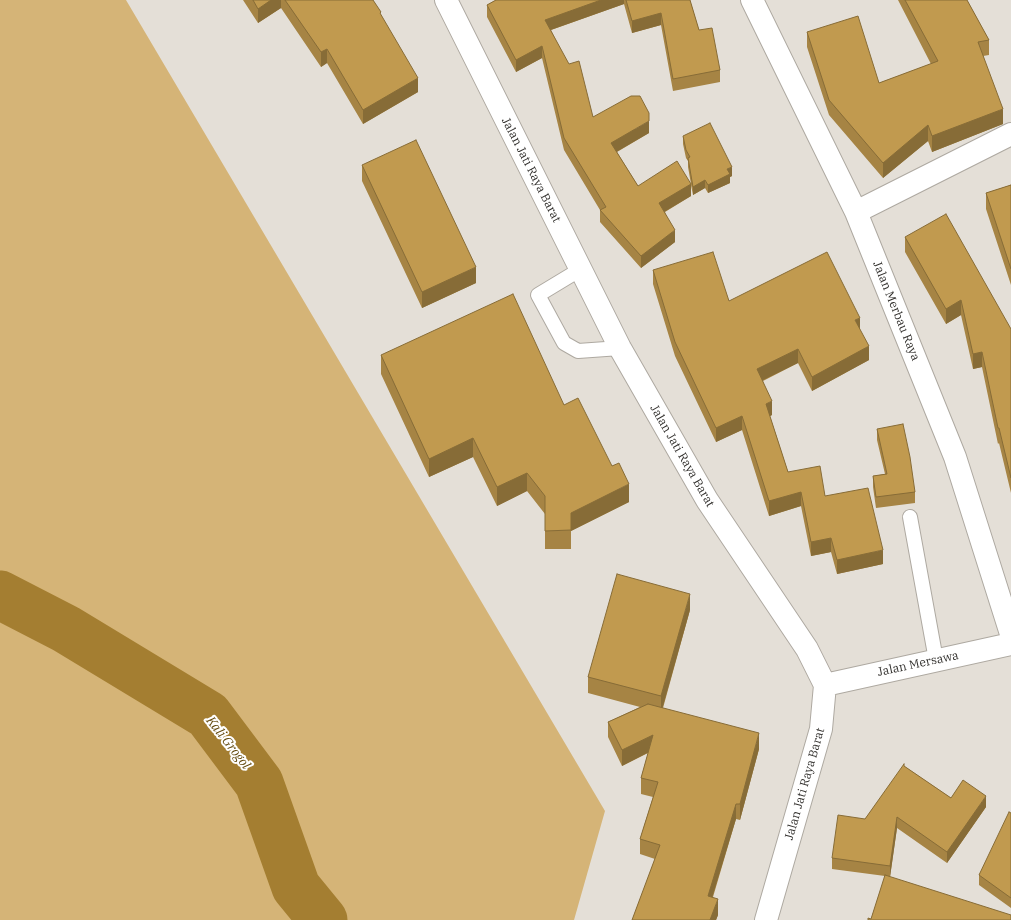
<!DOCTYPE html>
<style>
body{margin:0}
canvas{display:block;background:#e4dfd7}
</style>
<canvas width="1011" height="920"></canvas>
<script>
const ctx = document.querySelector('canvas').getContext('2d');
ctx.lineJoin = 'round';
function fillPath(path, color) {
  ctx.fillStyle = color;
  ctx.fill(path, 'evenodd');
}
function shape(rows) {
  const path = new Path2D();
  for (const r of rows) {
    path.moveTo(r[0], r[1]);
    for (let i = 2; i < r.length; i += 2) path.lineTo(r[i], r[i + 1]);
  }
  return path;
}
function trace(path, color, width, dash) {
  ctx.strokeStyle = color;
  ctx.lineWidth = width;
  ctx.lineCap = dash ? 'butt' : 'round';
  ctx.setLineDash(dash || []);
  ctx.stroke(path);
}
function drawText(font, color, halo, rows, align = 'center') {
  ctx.font = font + ' "IBM Plex Serif",serif';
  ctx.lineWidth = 4;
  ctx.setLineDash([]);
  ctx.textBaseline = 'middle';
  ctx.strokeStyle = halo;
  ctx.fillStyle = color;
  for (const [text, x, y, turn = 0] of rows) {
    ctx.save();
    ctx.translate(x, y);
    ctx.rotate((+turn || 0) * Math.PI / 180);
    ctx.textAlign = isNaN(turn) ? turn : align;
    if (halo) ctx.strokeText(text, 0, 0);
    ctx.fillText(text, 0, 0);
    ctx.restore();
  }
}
fillPath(shape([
 [0,0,126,0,605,811,574,920,0,920]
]), '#d5b477');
trace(shape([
 [0,595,66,629,208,715,259,783,296,887,323,920]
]), '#a47e31', 49);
const service = shape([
 [581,269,538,295,564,343,578,351,620,348],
 [910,517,936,660]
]);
const minor = shape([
 [752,0,856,212,955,457,1011,634],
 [856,212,1011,134]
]);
const tertiary = shape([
 [446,0,620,348,707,500,807,649,825,685,821,729,766,920],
 [825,685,1011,644]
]);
trace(service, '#aea9a1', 16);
trace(minor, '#aea9a1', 24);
trace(tertiary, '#aea9a1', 24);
trace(service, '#fff', 14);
trace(minor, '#fff', 22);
trace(tertiary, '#fff', 22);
fillPath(shape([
 [243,0,373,0,381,15,418,92,363,124,327,63,321,67,281,8,258,23],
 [496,0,690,0,699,30,720,70,720,82,673,91,661,25,632,33,624,4,551,30,593,117,649,133,617,152,638,186,691,184,688,167,688,161,686,158,683,144,683,136,732,176,730,177,730,183,708,193,705,188,693,195,691,185,691,196,665,212,675,242,641,268,600,222,600,210,564,150,542,58,516,72,487,17,487,5],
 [898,0,967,0,989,40,989,55,983,56,1003,124,932,152,928,141,883,178,829,115,807,47,807,32,879,83,931,64],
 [362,165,476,283,422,308,362,181],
 [1011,185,1011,285,986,209,986,193],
 [905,237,1011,329,1011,493,999,443,998,444,982,367,973,369,961,315,946,324,905,252],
 [653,270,729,301,860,330,869,360,812,391,798,363,763,381,772,415,770,416,788,472,825,496,883,564,837,574,831,552,811,556,801,506,769,516,742,430,716,442,675,356,653,284],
 [381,355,564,405,629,502,571,531,571,549,545,549,545,514,527,491,497,506,473,457,429,477,381,374],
 [877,429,915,492,915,503,876,508,873,487,873,476,885,474,877,440],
 [690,610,663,708,759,749,740,820,736,819,713,897,718,915,716,920,632,920,655,859,640,854,640,839,653,797,641,794,641,778,648,753,622,766,608,737,608,722,640,707,588,693,588,677],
 [904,766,951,798,986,807,947,863,897,828,890,877,871,919,885,876,832,869,832,858,865,819],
 [1011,813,1011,908,979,885,979,875]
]), '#a68444');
fillPath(shape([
 [271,0,281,0,281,8,258,23,258,9],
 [601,0,624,0,624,4,545,32,545,20],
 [661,13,661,25,632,33,632,21],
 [542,46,542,58,516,72,516,60],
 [327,49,327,63,321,67,321,52],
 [418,78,418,92,363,124,363,110],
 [1003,109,1003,124,932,152,932,136],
 [649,121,649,133,611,155,611,143],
 [928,125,928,141,883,178,883,163],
 [732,167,732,176,730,177,730,183,708,193,708,185,727,169],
 [705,180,705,188,693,195,693,187],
 [691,184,691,196,659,215,659,203],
 [675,230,675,242,641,268,641,256],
 [476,267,476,283,422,308,422,292],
 [961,300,961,315,946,324,946,309],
 [860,318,860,332,855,320],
 [869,346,869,360,812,391,812,377],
 [798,349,798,363,757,383,757,369],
 [982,352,982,367,973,369,973,354],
 [772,401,772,415,766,418,766,404],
 [742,416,742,430,716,442,716,428],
 [473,438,473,457,429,477,429,459],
 [527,473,527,491,497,506,497,487],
 [629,484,629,502,571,531,571,513],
 [801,492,801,506,769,516,769,501],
 [831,538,831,552,811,556,811,542],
 [883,550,883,564,837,574,837,560],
 [690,594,690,610,661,713,661,696],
 [759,733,759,749,740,820,740,804],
 [653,735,653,750,622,766,622,750],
 [986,796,986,807,947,863,947,852],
 [736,804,736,819,708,911,708,896],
 [897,817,897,828,890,877,890,866],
 [718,899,718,915,716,920,710,920]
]), '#876c37');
const building = shape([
 [253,0,271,0,258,9,253,0],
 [285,0,373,0,381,12,380,13,418,78,363,110,327,49,321,52,285,0],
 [496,0,601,0,545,20,569,64,579,61,593,117,631,96,640,96,649,113,649,121,611,143,638,186,677,161,691,184,659,203,675,230,641,256,600,210,606,207,564,138,542,46,516,60,487,5,496,0],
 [626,0,690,0,699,30,712,28,720,70,673,79,661,13,632,21,626,0],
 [905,0,967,0,989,40,978,42,1003,109,932,136,928,125,883,163,829,100,807,32,858,16,879,83,938,61,905,0],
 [710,123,732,167,727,169,730,174,708,185,705,180,693,187,688,158,690,157,686,150,683,136,710,123],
 [416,140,476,267,422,292,362,165,416,140],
 [1011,185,1011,269,986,193,1011,185],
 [946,214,1011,329,1011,478,999,428,998,428,982,352,973,354,961,300,946,309,905,237,946,214],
 [713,252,729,301,827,252,860,318,855,320,869,346,812,377,798,349,757,369,772,401,766,404,788,472,820,466,825,496,868,488,883,550,837,560,831,538,811,542,801,492,769,501,742,416,716,428,675,342,653,270,713,252],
 [513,294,564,405,578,398,612,466,619,463,629,484,571,513,571,530,545,531,545,496,527,473,497,487,473,438,429,459,381,355,513,294],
 [903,424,910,457,915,492,876,497,873,476,887,474,877,429,903,424],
 [617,574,690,594,661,696,588,677,617,574],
 [648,704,759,733,740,804,736,804,708,896,718,899,710,920,632,920,660,845,640,839,658,782,641,778,653,735,622,750,608,722,648,704],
 [904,764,904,766,951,798,963,780,986,796,947,852,897,817,890,866,832,858,838,815,865,819,904,764],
 [1009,812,1011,813,1011,898,979,875,1009,812],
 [885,875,1011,915,1011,920,868,920,868,918,871,919,885,875]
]);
fillPath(building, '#c19a4f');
trace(building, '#876c37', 1);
drawText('12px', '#34322f', '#fff', [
 ["Jalan Jati Raya Barat",531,170,63],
 ["Jalan Merbau Raya",896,311,68],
 ["Jalan Jati Raya Barat",682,456,60],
 ["Jalan Mersawa",918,664,-12],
 ["Jalan Jati Raya Barat",805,784,-74]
]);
drawText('italic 13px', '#62480c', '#fff', [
 ["Kali Grogol",228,743,52]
]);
</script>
